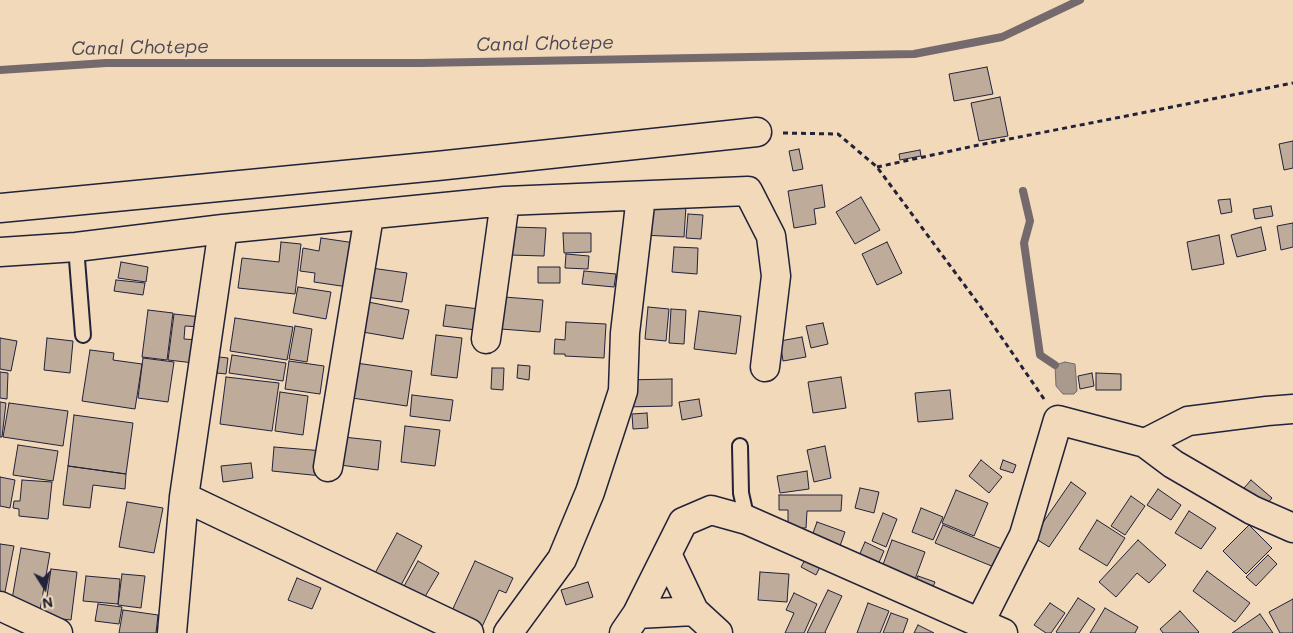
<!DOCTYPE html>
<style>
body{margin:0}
#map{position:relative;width:1293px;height:633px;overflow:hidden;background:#f1d9b9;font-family:Mali,sans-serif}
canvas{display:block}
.north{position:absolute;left:20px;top:563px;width:50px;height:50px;-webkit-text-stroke:4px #f1d9b9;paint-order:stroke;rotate:170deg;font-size:14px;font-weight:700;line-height:20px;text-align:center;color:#22223b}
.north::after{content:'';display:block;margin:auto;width:18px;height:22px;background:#22223b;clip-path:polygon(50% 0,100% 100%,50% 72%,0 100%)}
</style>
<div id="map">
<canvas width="1293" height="633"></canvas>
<div class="north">N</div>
</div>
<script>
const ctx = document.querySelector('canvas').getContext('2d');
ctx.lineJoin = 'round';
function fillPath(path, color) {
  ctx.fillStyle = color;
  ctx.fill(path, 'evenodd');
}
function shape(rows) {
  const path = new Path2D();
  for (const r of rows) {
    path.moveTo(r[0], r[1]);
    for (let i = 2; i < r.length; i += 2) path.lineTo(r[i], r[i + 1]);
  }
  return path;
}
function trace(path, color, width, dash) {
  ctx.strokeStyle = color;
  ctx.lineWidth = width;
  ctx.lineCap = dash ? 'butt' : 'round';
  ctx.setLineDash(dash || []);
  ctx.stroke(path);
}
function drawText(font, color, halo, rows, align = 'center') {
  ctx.font = font + ' Mali,sans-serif';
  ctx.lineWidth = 4;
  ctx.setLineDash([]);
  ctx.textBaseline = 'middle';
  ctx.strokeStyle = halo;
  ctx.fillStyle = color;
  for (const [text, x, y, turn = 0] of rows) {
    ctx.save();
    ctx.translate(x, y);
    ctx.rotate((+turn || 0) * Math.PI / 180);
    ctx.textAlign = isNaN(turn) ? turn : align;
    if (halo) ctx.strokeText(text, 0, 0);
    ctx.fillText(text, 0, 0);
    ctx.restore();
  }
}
const water = shape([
 [1065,362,1075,364,1077,391,1074,394,1063,394,1056,386,1055,365,1065,362]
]);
fillPath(water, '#aa9a8e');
trace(water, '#746a6d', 1);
trace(shape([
 [0,70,106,63,421,63,914,54,1002,37,1080,0],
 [1023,191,1030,221,1024,243,1040,355,1055,365]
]), '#746a6d', 8);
const building = shape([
 [987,67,993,94,954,101,949,74,987,67],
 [1000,97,1008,136,979,141,971,103,1000,97],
 [1293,141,1293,168,1284,170,1279,144,1293,141],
 [799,149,803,169,793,171,789,151,799,149],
 [920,150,921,156,900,160,899,154,920,150],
 [822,185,825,207,814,209,816,224,794,228,788,191,822,185],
 [861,197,880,230,855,244,836,212,861,197],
 [1230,199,1232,212,1221,214,1218,200,1230,199],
 [644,204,686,206,684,237,642,235,644,204],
 [1271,206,1273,216,1255,219,1253,209,1271,206],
 [688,214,703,215,701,239,686,238,688,214],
 [1293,223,1293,247,1281,250,1277,226,1293,223],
 [512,227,546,228,544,256,510,255,512,227],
 [1261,227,1266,250,1237,257,1231,235,1261,227],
 [563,233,591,233,591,252,564,253,563,233],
 [1219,235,1224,264,1192,270,1187,242,1219,235],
 [321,238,355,243,348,287,314,282,315,273,300,271,303,248,319,251,321,238],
 [281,242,301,244,295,294,238,288,242,258,279,262,281,242],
 [887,242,902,273,877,285,862,254,887,242],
 [674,247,698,248,697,274,672,272,674,247],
 [566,254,589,256,588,269,565,268,566,254],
 [121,262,148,267,146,282,118,278,121,262],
 [538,267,560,267,560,283,538,283,538,267],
 [371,268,407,273,402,302,366,297,371,268],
 [584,271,616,274,614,287,582,284,584,271],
 [116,280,145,283,143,295,114,291,116,280],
 [298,287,331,292,326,319,293,313,298,287],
 [504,297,543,300,540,332,501,329,504,297],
 [363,301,409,310,403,339,357,331,363,301],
 [446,305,479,309,476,330,443,326,446,305],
 [648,307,669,309,666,341,645,339,648,307],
 [671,309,686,310,684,344,669,343,671,309],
 [148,310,173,313,167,360,142,357,148,310],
 [699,311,741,316,736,354,694,349,699,311],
 [174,314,201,317,200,327,185,326,184,339,198,340,194,363,168,360,174,314],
 [235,318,293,327,287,360,230,351,235,318],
 [566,322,606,324,604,358,565,356,565,354,554,354,555,339,565,340,566,322],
 [823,323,828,344,811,348,806,326,823,323],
 [295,326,312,329,307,362,289,359,295,326],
 [436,335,462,338,457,378,431,375,436,335],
 [802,337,806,357,783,361,780,341,802,337],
 [0,338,17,341,11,371,0,369,0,338],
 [47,338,73,341,70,373,44,370,47,338],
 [90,350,114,353,113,360,142,364,135,409,82,401,90,350],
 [232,355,286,363,283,381,229,373,232,355],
 [219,357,228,358,226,374,217,373,219,357],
 [143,358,174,362,168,402,138,398,143,358],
 [289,361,324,366,320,394,285,389,289,361],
 [356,363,412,371,407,406,352,398,356,363],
 [518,365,530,366,529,380,517,378,518,365],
 [492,368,504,368,503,390,491,389,492,368],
 [0,372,8,373,7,399,0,398,0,372],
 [1092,373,1094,386,1080,389,1078,376,1092,373],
 [1096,373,1121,374,1121,390,1096,390,1096,373],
 [226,377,279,383,272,431,220,424,226,377],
 [841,377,846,408,813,413,808,382,841,377],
 [672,379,672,406,624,407,624,380,672,379],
 [950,390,953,419,918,422,915,393,950,390],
 [280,392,308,396,303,435,275,431,280,392],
 [412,395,453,400,450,421,410,416,412,395],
 [699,399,702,416,682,420,679,402,699,399],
 [0,402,6,403,2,437,0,437,0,402],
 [9,403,68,411,63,446,3,437,9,403],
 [647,413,648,428,633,429,632,414,647,413],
 [74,415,133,423,126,474,68,466,74,415],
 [405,426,440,430,435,466,401,462,405,426],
 [343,437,381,441,378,470,340,465,343,437],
 [18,445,58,451,53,481,13,475,18,445],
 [825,446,831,478,814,482,807,450,825,446],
 [274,447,324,451,322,476,272,471,274,447],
 [981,460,1002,477,989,493,969,476,981,460],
 [1003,460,1016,465,1013,473,1000,469,1003,460],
 [251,463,253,478,223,482,221,466,251,463],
 [68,466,126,474,125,489,93,485,90,508,63,505,68,466],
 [807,471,809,489,780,493,777,476,807,471],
 [0,477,15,480,10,508,0,506,0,477],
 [22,480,52,482,48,519,19,516,19,509,13,508,14,501,20,501,22,480],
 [1251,480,1272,498,1259,513,1238,495,1251,480],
 [1071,482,1086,493,1049,547,1033,537,1071,482],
 [860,488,879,492,874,513,855,508,860,488],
 [1158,489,1181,505,1171,520,1147,505,1158,489],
 [956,490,988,503,974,536,942,523,956,490],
 [779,495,842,495,841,511,807,511,806,528,788,528,788,510,779,510,779,495],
 [1131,496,1145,506,1125,535,1111,526,1131,496],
 [127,502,163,508,154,553,119,547,127,502],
 [921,508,943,517,933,540,912,532,921,508],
 [1189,511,1216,528,1201,549,1175,533,1189,511],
 [883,513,897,519,886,547,872,541,883,513],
 [1097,520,1125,538,1107,566,1079,549,1097,520],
 [817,522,845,532,836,557,808,547,817,522],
 [943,525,1002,549,994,567,935,543,943,525],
 [1249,525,1272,548,1246,574,1223,551,1249,525],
 [397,533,422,546,400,587,375,573,397,533],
 [892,540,925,552,914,582,881,570,892,540],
 [1138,540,1166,565,1149,583,1137,573,1116,597,1099,582,1138,540],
 [865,542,884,551,877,567,858,558,865,542],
 [0,544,14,546,4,597,0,596,0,544],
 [21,548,50,553,40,610,11,605,21,548],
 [1268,555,1277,564,1256,586,1246,577,1268,555],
 [805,560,820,567,816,575,801,567,805,560],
 [418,561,439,573,423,600,403,588,418,561],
 [475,561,513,578,506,593,499,590,481,629,450,615,475,561],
 [51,569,77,572,71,620,44,617,51,569],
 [1207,571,1250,603,1235,622,1193,591,1207,571],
 [760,572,789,574,787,602,758,600,760,572],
 [122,574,145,576,141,608,118,605,122,574],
 [86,576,120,579,118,604,83,601,86,576],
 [918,576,935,582,930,594,913,587,918,576],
 [297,578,321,588,312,609,288,600,297,578],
 [588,582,593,597,566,605,561,590,588,582],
 [828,590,842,596,825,632,826,633,807,633,828,590],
 [794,593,817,604,804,633,785,633,794,613,786,610,794,593],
 [1078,598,1095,609,1079,633,1058,633,1056,632,1078,598],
 [1293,599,1293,633,1280,633,1269,612,1293,599],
 [868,603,889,611,880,633,857,633,868,603],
 [1050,603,1065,613,1051,633,1046,633,1034,625,1050,603],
 [98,604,122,607,119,624,95,621,98,604],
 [1105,608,1138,627,1135,633,1090,633,1105,608],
 [123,610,158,615,156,633,119,633,123,610],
 [1180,611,1199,632,1198,633,1163,633,1160,629,1180,611],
 [891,613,908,619,903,633,883,633,891,613],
 [1260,614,1273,633,1232,633,1260,614],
 [918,625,934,633,914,633,918,625]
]);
fillPath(building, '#beab9a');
trace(building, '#22223b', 1);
const lane = shape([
 [76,247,83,335],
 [740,446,741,493,747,520]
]);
const street = shape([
 [0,208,437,166,757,132],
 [0,252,76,247,223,229,505,201,748,191,771,236,776,276,765,367],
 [486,339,505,201],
 [1145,443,1173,464,1252,510,1293,528],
 [328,467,369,216],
 [184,497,469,633],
 [667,554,694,611,718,633],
 [0,606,58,633],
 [637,614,694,611],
 [980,622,1024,535,1058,420,1145,443,1188,421,1267,411,1293,409],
 [172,633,184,497,223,229],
 [508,633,562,559,590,492,623,391,625,333,641,196],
 [624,633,637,614,683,522,711,510,747,520,1003,633]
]);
trace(lane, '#22223b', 18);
trace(street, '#22223b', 31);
trace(shape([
 [783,133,838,134,877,167,980,306,1044,399],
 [877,167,974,146,1293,83]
]), '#22223b', 3, [5, 4]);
trace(lane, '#f1d9b9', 14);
trace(street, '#f1d9b9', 28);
drawText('italic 19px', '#4b4654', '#f1d9b9', [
 ["Canal Chotepe",545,44,-1],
 ["Canal Chotepe",140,48,-1]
]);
</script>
